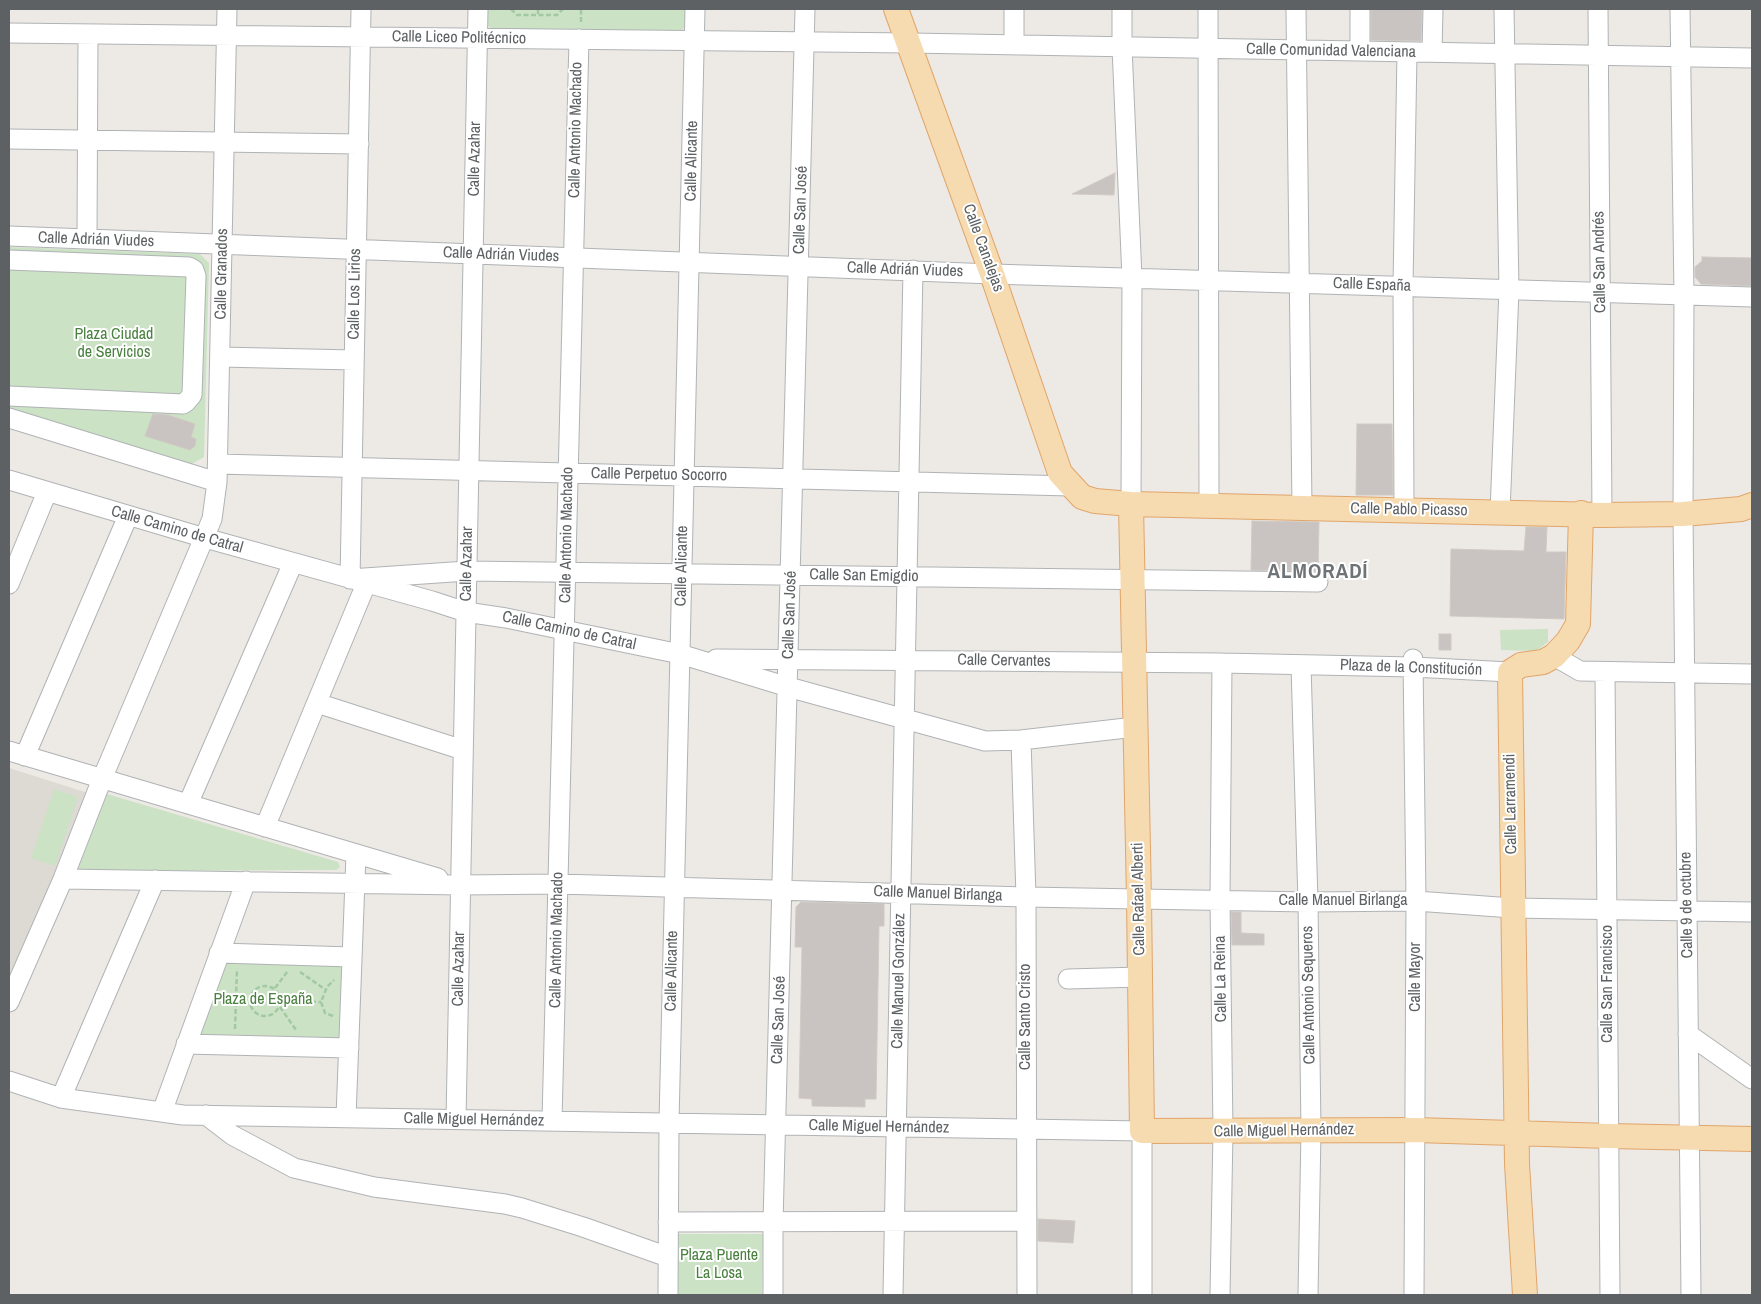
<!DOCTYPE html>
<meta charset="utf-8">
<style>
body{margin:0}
#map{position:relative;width:1761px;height:1304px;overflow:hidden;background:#ede9e5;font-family:"Archivo Narrow",sans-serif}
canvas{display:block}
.frame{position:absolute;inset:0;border:10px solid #5d6163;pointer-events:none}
</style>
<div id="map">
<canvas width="1761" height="1304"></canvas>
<div class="frame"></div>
</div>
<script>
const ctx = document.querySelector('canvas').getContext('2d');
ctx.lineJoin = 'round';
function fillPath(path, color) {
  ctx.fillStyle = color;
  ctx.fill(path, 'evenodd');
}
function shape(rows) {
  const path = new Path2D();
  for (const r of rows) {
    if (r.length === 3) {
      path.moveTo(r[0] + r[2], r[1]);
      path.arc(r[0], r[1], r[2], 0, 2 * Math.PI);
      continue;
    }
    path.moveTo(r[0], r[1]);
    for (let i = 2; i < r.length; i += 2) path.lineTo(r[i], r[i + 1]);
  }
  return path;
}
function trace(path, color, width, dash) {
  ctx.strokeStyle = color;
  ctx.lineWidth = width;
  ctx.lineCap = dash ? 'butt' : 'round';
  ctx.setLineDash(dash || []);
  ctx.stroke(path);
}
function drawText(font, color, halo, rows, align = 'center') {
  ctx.font = font + ' "Archivo Narrow",sans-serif';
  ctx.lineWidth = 4;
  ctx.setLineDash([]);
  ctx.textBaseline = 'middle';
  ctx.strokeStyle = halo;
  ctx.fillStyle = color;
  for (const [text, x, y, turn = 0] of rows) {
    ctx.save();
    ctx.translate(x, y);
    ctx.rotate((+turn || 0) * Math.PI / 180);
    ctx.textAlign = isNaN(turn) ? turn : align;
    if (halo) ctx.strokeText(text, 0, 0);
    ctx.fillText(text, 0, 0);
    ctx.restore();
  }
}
fillPath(shape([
 [9,768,88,793,9,981]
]), '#ddd9d3');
fillPath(shape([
 [487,9,686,9,686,26,680,32,494,30,487,25],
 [9,247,200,254,209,263,204,457,190,465,9,411],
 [1548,629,1548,642,1536,651,1501,650,1500,630],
 [54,789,78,797,55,866,31,858],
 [107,794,338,862,340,867,336,870,77,871],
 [226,958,338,963,344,967,344,1035,338,1040,200,1040,195,1034],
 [678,1234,763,1234,762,1295,675,1295]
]), '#cbe2c4');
const building = shape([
 [1371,9,1422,9,1421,41,1371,40,1371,9],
 [1115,173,1114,195,1072,194,1115,173],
 [1702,257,1752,258,1752,286,1701,284,1695,277,1695,267,1702,261,1702,257],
 [153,414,168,415,195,424,191,437,196,439,195,446,190,450,145,436,153,414],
 [1357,424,1392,424,1393,495,1356,495,1357,424],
 [1252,521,1319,522,1318,571,1251,570,1252,521],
 [1526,527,1547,527,1546,552,1566,552,1564,619,1450,616,1451,549,1524,551,1526,527],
 [1439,634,1451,634,1451,650,1439,650,1439,634],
 [801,902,884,904,884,926,879,926,876,1099,865,1099,865,1107,812,1106,812,1099,799,1098,802,947,795,947,796,907,801,902],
 [1231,912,1241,912,1241,933,1264,934,1264,945,1232,945,1231,912],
 [1038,1219,1075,1221,1073,1243,1038,1241,1038,1219]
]);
fillPath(building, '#c9c4c1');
trace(building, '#d1cac4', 1);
const minor = shape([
 [361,9,350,579,467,571,1318,582],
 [1014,9,1014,45],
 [1122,9,1122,47,1132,278,1131,504],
 [1208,9,1209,505],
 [1296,9,1302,507],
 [1360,9,1360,50],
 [1598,9,1602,515],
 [1680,9,1684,295,1683,514,1691,1295],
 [9,33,910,43,1752,58],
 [1432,52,1433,9],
 [9,139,359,144],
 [9,236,992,274,1752,297],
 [87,239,88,34],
 [9,260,189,267,194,270,196,276,192,395,186,402,183,404,9,396],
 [220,357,354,360],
 [9,418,217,482],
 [218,464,1070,486],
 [9,480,205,538,432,601,466,612,506,618,680,654,788,687,985,741,1021,740,1135,727],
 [1404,510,1403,286,1407,52],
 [1500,512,1509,290,1504,9],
 [9,584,47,492],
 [1554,656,1580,671,1752,674],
 [716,659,1222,663,1413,667,1510,672],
 [1413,659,1416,901,1414,1295],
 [1301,665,1308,902,1311,1131,1308,1295],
 [1605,673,1610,1295],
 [317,703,463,750],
 [1021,740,1026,897,1027,1295],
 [9,751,438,878],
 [25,756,128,516],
 [188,804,293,563],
 [265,827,366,584],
 [63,879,461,885,558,884,1026,897,1308,902,1416,901,1512,908,1752,912],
 [219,953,352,957],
 [1068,979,1140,977],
 [9,1002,63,879,102,779,212,519,217,482,227,9],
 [1688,1034,1752,1079],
 [186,1044,349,1048],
 [9,1081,61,1098,183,1115,1142,1131,1142,1295],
 [61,1098,155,880],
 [162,1112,246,881],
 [206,1115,232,1135,294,1168,374,1187,505,1204,522,1208,583,1227,668,1257],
 [346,1117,356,854],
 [456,1119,478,9],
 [552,1121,579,39],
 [668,1222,1026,1221],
 [668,1295,669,1123,695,9],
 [773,1295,773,1222,805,9],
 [893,1295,913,270],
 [1220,1295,1223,1132,1220,900,1222,663]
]);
const major = shape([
 [896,9,992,274,1060,473,1082,497,1095,501,1131,504,1602,515,1683,514,1741,509,1752,505],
 [1131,504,1139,899,1142,1131,1416,1130,1609,1136,1752,1139],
 [1525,1295,1517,1164,1510,672,1521,665,1543,662,1554,656,1568,641,1578,624,1581,513]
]);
trace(minor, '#b0b3b5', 21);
trace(major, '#e1a56a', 26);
trace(shape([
 [511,9,517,15,557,15,563,9],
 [538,9,538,15],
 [581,22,581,9],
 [300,972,326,990],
 [265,1001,15],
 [275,988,288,971],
 [219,1000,250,1000],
 [281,1001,321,1002],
 [280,1007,296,1030],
 [333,1016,325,1013,321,1002,327,987,334,980],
 [235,1029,237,969]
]), '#a3c9a4', 2.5, [5, 2.5]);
trace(minor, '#fff', 19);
trace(major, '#f6dbb1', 24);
drawText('16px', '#5d6163', '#fff', [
 ["Calle Liceo Politécnico",459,38,1],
 ["Calle Comunidad Valenciana",1331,51,1],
 ["Calle Antonio Machado",576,130,-89],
 ["Calle Azahar",475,159,-89],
 ["Calle Alicante",692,161,-89],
 ["Calle San José",801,210,-88],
 ["Calle Adrián Viudes",96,240,2],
 ["Calle Canalejas",983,248,70],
 ["Calle Adrián Viudes",501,255,2],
 ["Calle San Andrés",1600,262,-91],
 ["Calle Adrián Viudes",905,270,2],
 ["Calle Granados",222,274,-89],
 ["Calle España",1372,285,2],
 ["Calle Los Lirios",355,294,-89],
 ["Calle Perpetuo Socorro",659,475,1],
 ["Calle Pablo Picasso",1409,510,1],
 ["Calle Camino de Catral",177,530,16],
 ["Calle Antonio Machado",567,535,-89],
 ["Calle Azahar",467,564,-89],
 ["Calle Alicante",682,566,-89],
 ["Calle San Emigdio",864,576,1],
 ["Calle San José",790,615,-88],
 ["Calle Camino de Catral",569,631,12],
 ["Calle Cervantes",1004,661,1],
 ["Plaza de la Constitución",1411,668,2],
 ["Calle Larramendi",1511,804,-91],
 ["Calle Manuel Birlanga",938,894,2],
 ["Calle Rafael Alberti",1139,899,-91],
 ["Calle Manuel Birlanga",1343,901],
 ["Calle 9 de octubre",1687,905,-91],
 ["Calle Antonio Machado",557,940,-89],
 ["Calle Azahar",459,969,-89],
 ["Calle Alicante",672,971,-89],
 ["Calle Mayor",1416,977,-90],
 ["Calle La Reina",1221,979,-91],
 ["Calle Manuel González",899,981,-89],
 ["Calle San Francisco",1608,984,-90],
 ["Calle Antonio Sequeros",1309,995,-91],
 ["Calle Santo Cristo",1026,1017,-90],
 ["Calle San José",779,1020,-88],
 ["Calle Miguel Hernández",474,1120,1],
 ["Calle Miguel Hernández",879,1127,1],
 ["Calle Miguel Hernández",1284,1131,-1]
]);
drawText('16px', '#4a803f', '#fff', [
 ["Plaza Ciudad",114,335],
 ["de Servicios",114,353],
 ["Plaza de España",263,1000],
 ["Plaza Puente",719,1256],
 ["La Losa",719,1274]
]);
ctx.letterSpacing = '1px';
drawText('bold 21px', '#6e7375', '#fff', [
 ["ALMORADÍ",1318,572]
]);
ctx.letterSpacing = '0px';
</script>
